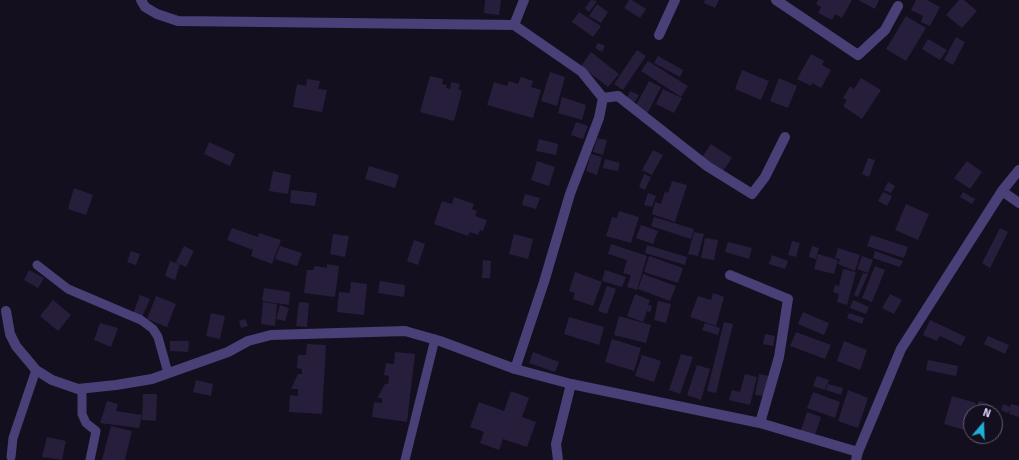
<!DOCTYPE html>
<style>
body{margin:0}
#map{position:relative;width:1019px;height:460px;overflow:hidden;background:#130f1e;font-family:Signika,sans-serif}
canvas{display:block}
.north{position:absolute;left:963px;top:404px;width:40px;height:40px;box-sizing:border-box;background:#130f1e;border:1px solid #635d76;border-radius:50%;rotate:19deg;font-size:11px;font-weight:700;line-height:16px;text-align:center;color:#dbd2f9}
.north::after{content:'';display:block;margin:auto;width:14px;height:18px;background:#1db2d9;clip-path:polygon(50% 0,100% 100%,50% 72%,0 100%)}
</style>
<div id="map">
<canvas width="1019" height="460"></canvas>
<div class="north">N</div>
</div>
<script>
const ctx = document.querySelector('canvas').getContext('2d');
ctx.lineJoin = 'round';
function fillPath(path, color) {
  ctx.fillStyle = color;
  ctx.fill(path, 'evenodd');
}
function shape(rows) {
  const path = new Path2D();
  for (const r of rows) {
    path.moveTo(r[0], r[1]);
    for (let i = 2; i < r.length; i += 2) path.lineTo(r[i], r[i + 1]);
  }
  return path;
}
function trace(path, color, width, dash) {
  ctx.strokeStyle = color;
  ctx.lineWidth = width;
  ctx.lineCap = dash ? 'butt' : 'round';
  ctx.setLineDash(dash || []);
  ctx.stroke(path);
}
fillPath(shape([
 [485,0,501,0,499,15,484,13],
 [591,0,597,1,589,12,585,8],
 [629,0,632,0,646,9,640,18,624,8],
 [705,0,719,0,715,8,704,3],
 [818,0,852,0,842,18,835,14,832,20,818,13,821,7,816,4],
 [858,0,879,0,875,9],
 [916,0,927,0,940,7,930,26,921,22,923,16,911,10],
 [959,0,964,0,977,11,962,28,946,15],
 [597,4,608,12,601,23,589,16],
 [579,12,601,26,593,37,572,22],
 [906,16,926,28,906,61,886,49],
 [956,37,965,42,953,65,944,60],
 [928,39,947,50,940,60,922,49],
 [598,43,605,46,602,52,595,48],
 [637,50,646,56,623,90,614,84],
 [591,52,619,74,608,87,581,66],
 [811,54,824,61,822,65,831,70,821,88,812,83,811,86,797,79],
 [658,56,683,70,680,77,654,63],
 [648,61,688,86,681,97,641,71],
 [742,70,769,81,761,100,735,89],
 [550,72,565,77,557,106,541,101],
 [430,76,443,79,442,84,447,85,446,88,450,89,451,82,460,84,458,89,462,91,454,121,420,112],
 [521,77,533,81,531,87,541,90,533,118,487,105,494,82,507,86,509,81,518,84],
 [779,78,797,86,788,108,770,101],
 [861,78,881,90,862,119,843,106,847,100,843,98,850,86,854,89],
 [307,79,320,81,318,89,327,90,322,112,293,107,297,84,306,86],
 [649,81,661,87,647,114,635,107],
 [663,89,682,98,674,113,656,104],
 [630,91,639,95,635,102,627,98],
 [562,97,586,105,582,120,558,113],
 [576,122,588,126,583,139,571,135],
 [597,138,607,140,603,155,593,152],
 [539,139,558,144,556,155,536,151],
 [209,142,235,154,230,166,204,154],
 [711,144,732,158,721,174,700,160],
 [653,150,663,155,652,175,642,170],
 [591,154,602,157,597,175,586,171],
 [868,158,875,160,869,177,862,174],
 [605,159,620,163,618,171,603,168],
 [537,161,555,167,549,186,531,180],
 [967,161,982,172,970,189,954,178],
 [369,166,399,175,395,188,365,179],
 [273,171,291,175,288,194,269,191],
 [644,174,651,177,645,190,639,187],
 [672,181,687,185,675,222,652,214,655,202,661,204,665,191,668,193],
 [888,182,895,186,891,193,884,190],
 [74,188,93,195,86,215,68,209],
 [291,190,317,193,315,206,290,203],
 [883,192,892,196,887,206,878,201],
 [963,192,975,199,972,204,960,197],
 [648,193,656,196,652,207,644,205],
 [525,194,540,198,536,209,522,205],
 [454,197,474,204,472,209,477,211,475,216,487,220,483,231,480,230,478,235,470,232,468,236,434,224,442,201,452,204],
 [906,204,929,214,918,240,895,230],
 [619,211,639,217,631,243,606,236,612,217,617,218],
 [654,217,694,229,691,239,651,226],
 [641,225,658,231,653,244,636,238],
 [232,228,258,237,259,233,281,240,272,264,251,256,253,250,227,240],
 [1000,228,1008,232,990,268,982,263],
 [694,232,704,234,698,256,688,254],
 [333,234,349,236,345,257,330,254],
 [514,234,533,239,528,259,509,254],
 [871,235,908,247,904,258,867,246],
 [705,238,718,240,714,260,701,258],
 [414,240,425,244,418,265,407,261],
 [792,241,800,243,796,257,788,255],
 [728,242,752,248,749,259,725,252],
 [611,244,647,256,637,290,627,287,631,275,623,273,627,260,608,254],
 [647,245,687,257,685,265,645,253],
 [184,246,194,251,186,267,176,262],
 [280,246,302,253,297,266,275,259],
 [812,246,819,248,816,259,809,257],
 [838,248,860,255,855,271,838,264,840,259,835,258],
 [131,251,140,254,136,265,127,262],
 [875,251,903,261,900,267,873,258],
 [818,254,838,260,834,274,814,269],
 [772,255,788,261,785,269,769,264],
 [649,256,683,268,678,283,644,272],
 [862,256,873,260,868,273,857,269],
 [483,260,491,261,490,278,482,278],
 [170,261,180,264,175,280,165,276],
 [327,264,339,266,335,297,304,293,307,270,313,270,315,266,327,268],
 [875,266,885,270,872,302,862,298],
 [843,269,856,272,847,305,837,302,839,294,833,292,835,285,839,286],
 [29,270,44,278,38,288,24,280],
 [605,270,626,277,622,287,602,281],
 [575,272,602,282,593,306,573,299,575,293,569,291],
 [863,273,868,274,858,297,854,295],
 [643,274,676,286,670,301,638,289],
 [380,281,405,285,404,297,378,293],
 [351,282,367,284,364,315,337,312,339,292,350,293],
 [607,286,616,289,607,314,598,311],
 [264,288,290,292,289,305,262,301],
 [713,293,724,297,716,326,690,317,698,296,711,300],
 [635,294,650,300,648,305,652,306,650,312,647,311,643,322,627,316],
 [890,294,902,300,894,314,882,308],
 [140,295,150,299,142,317,133,314],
 [156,296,176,304,167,327,147,319],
 [53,300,71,315,58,331,40,316],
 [853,300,869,307,866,314,850,308],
 [658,301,671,304,666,323,654,320],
 [263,302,277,304,275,326,261,324],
 [299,302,309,303,307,327,296,326],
 [280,305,289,308,285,321,276,319],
 [803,312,829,323,824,335,798,324],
 [211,313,225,316,220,339,206,336],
 [849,313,864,318,862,324,847,318],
 [619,316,651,325,646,343,614,335],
 [569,317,604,327,599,345,564,334],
 [245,319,248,326,241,328,239,321],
 [930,320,966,337,961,346,940,336,937,341,923,335],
 [724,322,733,324,716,393,707,391],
 [100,323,118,328,111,347,94,340],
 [705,323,720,328,718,335,702,330],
 [796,332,831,345,825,359,790,346],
 [765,334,775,336,773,346,763,344],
 [988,336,1009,345,1005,354,984,344],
 [612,339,641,348,634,371,605,362],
 [170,341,189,341,188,352,170,351],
 [844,341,867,350,860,370,837,361],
 [307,344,326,345,322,414,289,412,290,395,298,396,298,389,291,389,298,374,302,374,302,369,297,368,298,355,306,355],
 [395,352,415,354,407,422,372,417,374,402,382,403,382,398,377,398,385,384,388,384,389,376,384,375,386,363,394,364],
 [533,352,559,362,555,372,529,363],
 [681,354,693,357,680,394,669,390],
 [642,355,661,361,654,382,635,376],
 [928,360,958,366,956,376,926,370],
 [697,365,710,369,701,400,687,395],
 [745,374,757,377,750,405,729,400,732,390,740,392],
 [759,374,769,376,765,396,755,395],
 [817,376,829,380,825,390,813,386],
 [196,380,213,384,211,396,193,392],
 [828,384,843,388,841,395,826,390],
 [848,390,868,398,858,428,838,421],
 [511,391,529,398,522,417,536,422,527,447,503,439,499,450,480,443,484,432,470,427,479,402,504,411],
 [813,392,840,402,835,418,807,408],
 [143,394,157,394,156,421,142,420],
 [952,396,976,403,973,412,971,412,968,431,944,424],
 [107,401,118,404,116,411,142,415,139,428,100,423],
 [979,401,989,404,987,412,976,410],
 [1003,404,1011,407,1008,413,1001,410],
 [1011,404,1019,406,1019,417,1009,414],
 [807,412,821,417,815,435,801,430],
 [111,426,132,431,125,460,102,460],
 [47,437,66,441,62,460,42,457]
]), '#271e3c');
trace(shape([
 [37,265,68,289,141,320,153,329,158,337,168,373],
 [82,389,82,414,86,423,96,431,90,460],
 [11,457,13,438,36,370],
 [405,460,435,339]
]), '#484077', 9);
trace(shape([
 [141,0,145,7,157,14,178,21,514,25,582,72,603,98,599,118,570,194,544,282,515,369],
 [776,0,858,55,885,30,898,6],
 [514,25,524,0],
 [659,35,675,0],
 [603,98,618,96,707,166,752,194,765,177,785,137],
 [1002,191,1019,203],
 [730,275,788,299,779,357,760,423],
 [6,311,10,334,16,346,36,370,52,380,78,389,116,385,152,379,228,352,248,341,271,335,405,331,440,341,515,369,571,384,760,423,858,452],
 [558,460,556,444,571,384],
 [856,460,858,452,901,349,1002,191,1019,170]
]), '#484077', 10);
</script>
